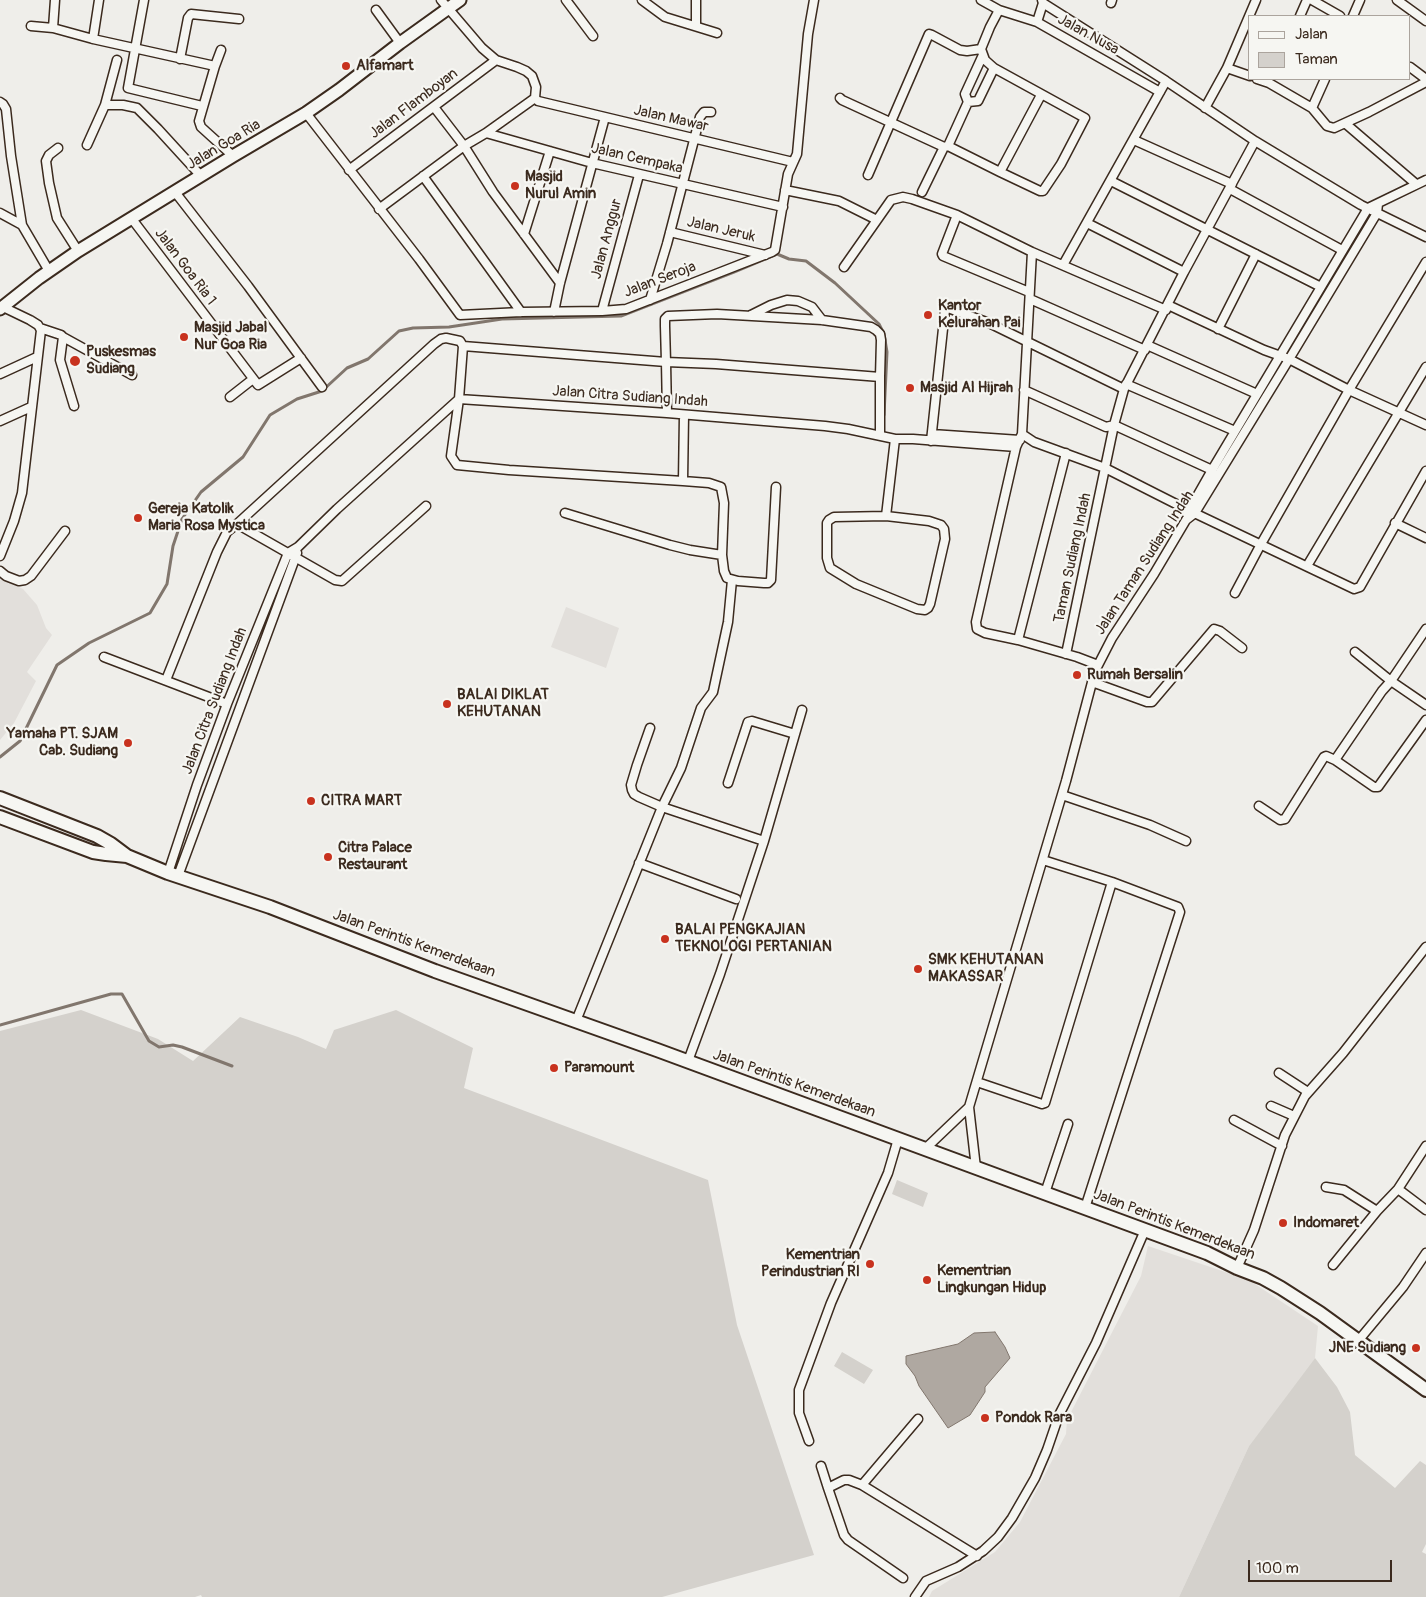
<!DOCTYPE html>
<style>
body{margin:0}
#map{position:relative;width:1426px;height:1597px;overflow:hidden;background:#efeeea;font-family:Pangolin,sans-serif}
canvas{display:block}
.legend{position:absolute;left:1248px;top:15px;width:162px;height:65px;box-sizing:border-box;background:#f6f6f2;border:1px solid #aba49d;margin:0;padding:6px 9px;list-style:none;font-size:15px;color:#3b2a1e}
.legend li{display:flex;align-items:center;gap:10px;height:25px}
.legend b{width:25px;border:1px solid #aba49d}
.scale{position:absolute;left:1248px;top:1560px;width:144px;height:22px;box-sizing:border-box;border:2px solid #3b2a1e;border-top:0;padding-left:6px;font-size:15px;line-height:18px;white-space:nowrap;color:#3b2a1e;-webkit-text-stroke:4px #f6f6f2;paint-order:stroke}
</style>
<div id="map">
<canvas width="1426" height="1597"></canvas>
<ul class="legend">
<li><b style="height:6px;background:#f6f6f2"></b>Jalan</li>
<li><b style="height:14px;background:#d4d1cc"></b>Taman</li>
</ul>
<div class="scale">100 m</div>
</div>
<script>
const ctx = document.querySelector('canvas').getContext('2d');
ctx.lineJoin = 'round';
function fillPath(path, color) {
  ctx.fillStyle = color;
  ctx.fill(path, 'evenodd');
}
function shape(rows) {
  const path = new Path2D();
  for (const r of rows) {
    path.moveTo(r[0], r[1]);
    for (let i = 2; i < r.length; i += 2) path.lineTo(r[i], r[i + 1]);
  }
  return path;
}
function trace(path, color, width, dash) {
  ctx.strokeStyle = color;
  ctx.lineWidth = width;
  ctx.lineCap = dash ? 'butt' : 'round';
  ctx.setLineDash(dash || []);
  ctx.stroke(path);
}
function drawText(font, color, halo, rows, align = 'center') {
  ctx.font = font + ' Pangolin,sans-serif';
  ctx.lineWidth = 4.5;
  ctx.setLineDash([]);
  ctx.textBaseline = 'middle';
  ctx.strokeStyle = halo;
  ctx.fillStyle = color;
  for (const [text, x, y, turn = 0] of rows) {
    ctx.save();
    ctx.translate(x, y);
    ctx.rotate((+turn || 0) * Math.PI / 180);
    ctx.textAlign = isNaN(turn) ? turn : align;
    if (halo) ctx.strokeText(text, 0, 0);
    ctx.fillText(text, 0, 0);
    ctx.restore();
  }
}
fillPath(shape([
 [0,578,23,589,37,605,46,628,52,635,27,672,36,681,14,723,0,740],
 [566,607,619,628,606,668,551,647],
 [1148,1246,1249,1280,1318,1326,1315,1358,1249,1446,1179,1597,929,1597,932,1591,995,1552,1020,1522,1066,1434,1067,1420,1141,1276]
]), '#e2dfdb');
fillPath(shape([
 [81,1010,158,1039,193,1061,240,1017,298,1037,326,1049,334,1030,396,1010,473,1048,464,1088,708,1180,737,1325,814,1555,662,1597,202,1597,201,1595,195,1597,0,1597,0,1031],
 [897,1180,928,1193,923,1207,892,1194],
 [842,1352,873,1370,864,1384,834,1366],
 [1315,1358,1337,1387,1350,1412,1355,1455,1395,1488,1420,1461,1426,1465,1426,1544,1422,1552,1426,1554,1426,1597,1179,1597,1249,1446]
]), '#d4d1cc');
const water = shape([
 [995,1332,1005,1347,1010,1358,985,1387,985,1392,970,1415,948,1428,919,1386,915,1376,906,1364,906,1356,958,1344,974,1333,995,1332]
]);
fillPath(water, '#afa8a1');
trace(water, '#81766d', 1);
trace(shape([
 [0,757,20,741,57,665,89,643,150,613,167,584,173,546,182,519,201,492,243,457,270,415,297,399,322,391,347,368,368,359,399,331,413,328,449,327,502,319,621,316,734,272,777,254,789,259,806,261,835,283,879,324,884,334,887,352,884,415],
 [0,1025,111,994,122,994,149,1041,159,1047,173,1045,182,1047,232,1066]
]), '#81766d', 3);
const minor = shape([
 [144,0,128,88,202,106],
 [441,0,482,48,496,60,517,67,526,71,532,76,536,87,535,98,538,101,793,162],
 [566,0,593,36],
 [642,0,665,17,717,33],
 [981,0,999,10,1037,22,1160,92],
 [1042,0,1043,3,1166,81,1255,141],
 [1312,0,1340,16],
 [1397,0,1426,21],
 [1111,3,1112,0],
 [376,10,400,43],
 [1300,16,1307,0],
 [1353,16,1360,0],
 [1037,22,1043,3],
 [696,25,696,0],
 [31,26,53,28,55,0],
 [53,28,93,39,215,66,221,50],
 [93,39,99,0],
 [180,59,188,18,191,14,239,19],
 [215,66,199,121,201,127,233,156],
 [1410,67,1426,79],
 [1227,68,1256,0],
 [1257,79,1269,83,1312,108],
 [1325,79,1312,108,1327,126,1334,128,1369,112,1426,82],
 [840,98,842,100,944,147,948,146,1000,172,1040,191,1043,191,1061,164,1085,118,994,68,985,60,981,49,990,27,999,10],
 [0,102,3,104,6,109,11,156,22,225,49,271],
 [968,102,965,94,982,57],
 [105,105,123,105,137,108,158,129,201,176],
 [434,107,464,146,493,192,560,283],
 [1205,108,1227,68,1250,76],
 [306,113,419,259,460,315,521,312,602,311,626,309,772,252,775,250,788,174,797,154,808,34,814,0],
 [1346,124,1416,184],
 [486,133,592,163,783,207],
 [1134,140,1232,184],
 [87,145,105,105,117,60],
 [948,146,968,102,978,101,994,68],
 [58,148,49,155,46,161,49,183,57,218,78,251],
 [349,170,496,60],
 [1000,172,1041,95],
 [868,175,929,34,932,35,960,50,967,51,981,49],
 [423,176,521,312],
 [1111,181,1321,287],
 [1230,189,1342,250],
 [785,190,839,201,877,220],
 [175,192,248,286,322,387],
 [922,192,944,147],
 [379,209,464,146,486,133,535,98],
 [0,213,22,225],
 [957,215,942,254,943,256,1029,292],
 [132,219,258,385,301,358],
 [1087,223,1184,272],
 [670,232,765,255],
 [524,234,550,151],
 [1032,252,1022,434,1016,447,976,622,977,629,985,633,1018,640,1077,657,1098,665],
 [1063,265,1166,81],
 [844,267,891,200,903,197,912,199,957,215,1032,252,1166,310],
 [1030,299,1145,350],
 [650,300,667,244,700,117,704,112,711,112],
 [1168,305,1264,350,1289,359,1349,390,1426,425],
 [602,311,639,175],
 [554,312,560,283,605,117],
 [751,315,771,305,787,300,798,301,812,307,822,320],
 [40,328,61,335,63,337,60,360,74,406],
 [1218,329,1256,254],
 [63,337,132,375],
 [1147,345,1257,394],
 [463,346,666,362,665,326,665,319,668,316,717,314,822,320,871,327,876,330,880,334,881,340,880,377],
 [0,374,37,357],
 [1126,384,1235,431],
 [1024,390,1106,427,1114,425,1212,470],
 [230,397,253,379],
 [667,413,666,362,716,364,880,377,880,435],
 [684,415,683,481,709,483,721,487,724,503,722,555,724,571,727,578,738,581,764,583,768,583,771,580,776,487],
 [0,421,31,407],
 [932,434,1020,440],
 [1022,434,1034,442,1105,468,1188,510,1354,589,1360,587,1426,471],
 [931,441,945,310,948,308,989,323,1124,389],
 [565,513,670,545,690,550,722,555],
 [1187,514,1212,470,1368,208,1426,180],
 [886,516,929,521,941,525,944,529,945,539,930,604,928,608,925,610,917,609,856,584,830,568,827,558,827,523,829,520,834,517,886,516],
 [886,516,895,439],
 [1395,523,1426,538],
 [237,524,434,344,441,339,446,338,460,341,463,346,459,399,451,456,457,465,509,470,683,481],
 [0,556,14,521,22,493,41,330,38,325,30,320,3,307],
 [1307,566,1426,367],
 [0,571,6,576,19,581,25,580,31,576,65,531],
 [1235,593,1261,544,1349,390,1426,262],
 [1018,640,1066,453],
 [1355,652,1391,681,1426,705],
 [1066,654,1114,425,1124,389,1184,272,1255,141,1361,205,1426,237],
 [104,657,227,704],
 [166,680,217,552,227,532,237,524,335,580,342,581,426,506],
 [1092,682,1147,702,1152,702,1214,629,1220,631,1242,648],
 [650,728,637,765,631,785,632,790,634,794,639,797,662,807,681,768,701,708,713,692,728,622,732,580],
 [1335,760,1382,691,1391,681,1426,629],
 [728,783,748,722,752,721,795,734],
 [1062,795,1150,825,1186,841],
 [1259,806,1280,820,1285,819,1324,757,1326,756,1335,760,1374,787,1378,787,1426,720],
 [1043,860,1112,882,1178,907,1180,912,1085,1208],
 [639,863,736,899],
 [168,873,197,785,227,704,288,553,298,547,337,509,459,399,667,413,825,426,848,429,895,439,913,439,1016,447],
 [178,876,297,553],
 [576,1021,662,807,764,841],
 [688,1061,720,974,764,841,802,710],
 [1279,1073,1308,1092],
 [977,1082,1042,1104,1045,1103,1112,882],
 [1271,1106,1294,1116],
 [1234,1120,1282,1146],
 [1426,1146,1398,1189,1426,1210],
 [925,1149,969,1107],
 [976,1168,969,1107,1066,781,1095,671,1112,638,1154,574,1186,520,1195,513,1285,366,1377,213,1378,204],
 [1326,1187,1344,1190,1377,1211],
 [1045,1193,1068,1124],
 [1333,1265,1377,1211,1398,1189],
 [1237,1268,1254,1230,1285,1135,1305,1096,1343,1053,1426,947],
 [1358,1341,1403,1287,1426,1253],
 [918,1419,862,1485,977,1556],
 [809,1441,799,1413,799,1390,831,1303,888,1173,898,1139],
 [821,1466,828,1488],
 [862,1485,849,1480,844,1480,828,1488,844,1535,848,1540,903,1578],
 [915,1597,926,1581,958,1567,983,1551,998,1537,1012,1518,1035,1478,1047,1450,1059,1415,1096,1343,1145,1230]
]);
const secondary = shape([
 [0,309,39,278,78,251,233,156,306,113,339,90,400,43,460,0]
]);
const trunk = shape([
 [0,798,97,836,111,844,127,856,168,873,270,907,435,971,657,1050,1207,1253,1237,1268,1263,1278,1281,1288,1320,1313,1426,1390],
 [0,817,93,852,106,854,127,856]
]);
trace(minor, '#3b2a1e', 11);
trace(secondary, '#3b2a1e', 15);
trace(trunk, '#3b2a1e', 16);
trace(minor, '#f6f6f2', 8);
trace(secondary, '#f6f6f2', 11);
trace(trunk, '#f6f6f2', 12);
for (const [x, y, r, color] of [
 [346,66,5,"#c8321e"],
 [515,186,5,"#c8321e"],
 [928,315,5,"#c8321e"],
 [184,337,5,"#c8321e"],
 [75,361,6,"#c8321e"],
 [910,388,5,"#c8321e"],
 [138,518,5,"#c8321e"],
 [1077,675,5,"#c8321e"],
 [447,704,5,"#c8321e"],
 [128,743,5,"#c8321e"],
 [311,801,5,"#c8321e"],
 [328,857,5,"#c8321e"],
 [665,939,5,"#c8321e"],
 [918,969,5,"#c8321e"],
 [554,1068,5,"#c8321e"],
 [1283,1223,5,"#c8321e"],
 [870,1264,5,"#c8321e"],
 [927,1280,5,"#c8321e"],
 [1416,1348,5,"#c8321e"],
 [985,1418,5,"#c8321e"]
]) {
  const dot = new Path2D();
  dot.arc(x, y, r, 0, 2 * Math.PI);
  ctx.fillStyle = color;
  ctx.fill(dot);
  trace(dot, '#f6f6f2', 2);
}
drawText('15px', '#3b2a1e', '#f6f6f2', [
 ["Jalan Nusa",1088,35,29],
 ["Jalan Flamboyan",414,104,-37],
 ["Jalan Mawar",671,119,13],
 ["Jalan Goa Ria",224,145,-31],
 ["Jalan Cempaka",637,159,13],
 ["Jalan Jeruk",721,230,13],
 ["Jalan Anggur",607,239,-75],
 ["Jalan Goa Ria 1",185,267,53],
 ["Jalan Seroja",660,280,-21],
 ["Jalan Citra Sudiang Indah",630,397,4],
 ["Taman Sudiang Indah",1073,558,-78],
 ["Jalan Taman Sudiang Indah",1145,563,-57],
 ["Jalan Citra Sudiang Indah",215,701,-69],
 ["Jalan Perintis Kemerdekaan",414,944,20],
 ["Jalan Perintis Kemerdekaan",794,1084,20],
 ["Jalan Perintis Kemerdekaan",1174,1225,21]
]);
drawText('bold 15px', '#3b2a1e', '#f6f6f2', [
 ["Alfamart",356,66],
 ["Masjid",525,177],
 ["Nurul Amin",525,194],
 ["Kantor",938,306],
 ["Kelurahan Pai",938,323],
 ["Masjid Jabal",194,328],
 ["Nur Goa Ria",194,345],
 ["Puskesmas",86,352],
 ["Sudiang",86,369],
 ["Masjid Al Hijrah",920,388],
 ["Gereja Katolik",148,509],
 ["Maria Rosa Mystica",148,526],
 ["Rumah Bersalin",1087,675],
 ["BALAI DIKLAT",457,695],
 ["KEHUTANAN",457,712],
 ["Yamaha PT. SJAM",118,734,"right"],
 ["Cab. Sudiang",118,751,"right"],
 ["CITRA MART",321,801],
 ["Citra Palace",338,848],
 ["Restaurant",338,865],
 ["BALAI PENGKAJIAN",675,930],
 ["TEKNOLOGI PERTANIAN",675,947],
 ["SMK KEHUTANAN",928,960],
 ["MAKASSAR",928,977],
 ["Paramount",564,1068],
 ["Indomaret",1293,1223],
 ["Kementrian",860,1255,"right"],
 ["Perindustrian RI",860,1272,"right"],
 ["Kementrian",937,1271],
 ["Lingkungan Hidup",937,1288],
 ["JNE Sudiang",1406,1348,"right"],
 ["Pondok Rara",995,1418]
], 'left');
</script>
